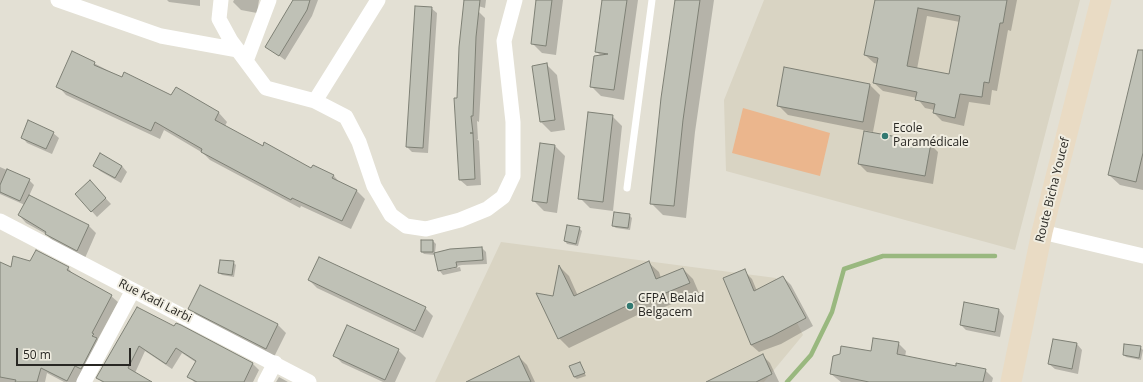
<!DOCTYPE html>
<meta charset="utf-8">
<style>
body{margin:0}
#map{position:relative;width:1143px;height:382px;overflow:hidden;background:#e3e0d4;font-family:"Open Sans",sans-serif}
canvas{display:block}
.scale{position:absolute;left:16px;top:348px;width:115px;height:18px;box-sizing:border-box;border:2px solid #282723;border-top:0;padding-left:5px;font-size:12px;line-height:14px;white-space:nowrap;color:#282723;-webkit-text-stroke:3px #f0ede1;paint-order:stroke}
</style>
<div id="map">
<canvas width="1143" height="382"></canvas>
<div class="scale">50 m</div>
</div>
<script>
const ctx = document.querySelector('canvas').getContext('2d');
ctx.lineJoin = 'round';
function fillPath(path, color) {
  ctx.fillStyle = color;
  ctx.fill(path, 'evenodd');
}
function shape(rows) {
  const path = new Path2D();
  for (const r of rows) {
    path.moveTo(r[0], r[1]);
    for (let i = 2; i < r.length; i += 2) path.lineTo(r[i], r[i + 1]);
  }
  return path;
}
function trace(path, color, width, dash) {
  ctx.strokeStyle = color;
  ctx.lineWidth = width;
  ctx.lineCap = dash ? 'butt' : 'round';
  ctx.setLineDash(dash || []);
  ctx.stroke(path);
}
function drawText(font, color, halo, rows, align = 'center') {
  ctx.font = font + ' "Open Sans",sans-serif';
  ctx.lineWidth = 4;
  ctx.setLineDash([]);
  ctx.textBaseline = 'middle';
  ctx.strokeStyle = halo;
  ctx.fillStyle = color;
  for (const [text, x, y, turn = 0] of rows) {
    ctx.save();
    ctx.translate(x, y);
    ctx.rotate((+turn || 0) * Math.PI / 180);
    ctx.textAlign = isNaN(turn) ? turn : align;
    if (halo) ctx.strokeText(text, 0, 0);
    ctx.fillText(text, 0, 0);
    ctx.restore();
  }
}
fillPath(shape([
 [764,0,1080,0,1015,250,726,171,724,100],
 [501,242,776,278,803,335,764,382,435,382]
]), '#d9d4c3');
fillPath(shape([
 [743,108,830,133,820,176,732,153]
]), '#ebb68d');
fillPath(shape([
 [167,0,200,0,200,6,169,2],
 [234,0,259,0,257,13,241,10,233,2],
 [294,0,318,0,312,16,285,60,266,46],
 [467,0,486,0,485,8,471,4],
 [537,0,563,0,556,55,542,53,532,43],
 [603,0,638,0,624,100,601,96,591,86,601,56,596,51],
 [676,0,714,0,695,132,686,218,663,215,651,203],
 [876,0,1017,0,1011,31,1008,30,997,91,992,90,990,105,969,102,964,126,942,121,934,113,934,110,925,108,917,98,883,91,874,83,878,64,874,63,865,55],
 [927,16,960,22,950,76,917,69],
 [431,8,437,13,428,153,412,152,407,147],
 [478,11,485,18,479,122,477,121,478,139,477,139,479,141,481,185,467,186,460,180,458,98],
 [73,52,122,78,172,96,176,88,219,113,227,122,225,126,263,147,312,169,313,166,334,176,341,184,356,190,365,199,351,229,301,206,300,208,210,160,203,153,164,130,160,139,66,95,58,86],
 [1143,60,1143,190,1120,185,1109,175],
 [547,65,557,75,565,130,551,132,541,122,533,67],
 [870,85,880,95,873,132,788,115,778,105],
 [612,116,622,126,613,211,590,208,580,198],
 [53,133,59,138,52,154,27,143,22,137],
 [541,144,555,146,565,156,557,213,544,211,534,201],
 [930,144,938,152,933,184,867,172,859,164],
 [95,166,122,166,127,172,121,183,100,171],
 [0,167,29,180,34,185,29,196,89,226,96,233,85,258,53,241,46,234,26,223,19,215,25,205,0,194],
 [95,187,111,204,97,217,76,194],
 [629,215,632,218,630,230,616,228,613,226],
 [579,228,582,231,578,246,567,244,565,241],
 [422,241,433,241,436,244,435,253,482,248,486,252,487,264,462,265,441,269,441,271,460,267,461,271,443,275,439,270,435,255,424,254,422,252],
 [31,262,68,268,74,275,111,296,118,302,98,339,99,341,76,382,64,382,47,373,45,382,0,382,0,263,11,269],
 [233,262,236,265,234,277,222,275,219,273],
 [649,263,659,272,661,278,683,269,693,279,699,293,657,310,654,307,569,348,559,338,554,297,560,267,569,276,578,296],
 [744,271,752,279,757,291,783,277,791,285,813,326,781,344,759,352,751,345],
 [309,280,425,308,433,316,423,338,317,288],
 [201,287,278,325,286,333,274,357,198,317,190,309],
 [138,308,174,327,180,326,253,364,259,370,253,382,194,382,189,376,197,363,182,353,172,369,145,351,135,373,147,382,102,382,98,378],
 [999,310,1004,316,1000,337,966,330,961,325],
 [898,343,906,351,905,357,956,368,985,370,993,378,992,382,841,382,831,374,872,352],
 [1077,344,1082,350,1078,374,1055,369,1049,364],
 [1140,347,1143,350,1141,360,1126,357,1124,355],
 [398,350,406,358,395,382,383,382,342,363,334,355],
 [762,355,770,363,779,382,708,382],
 [519,357,527,365,535,382,468,382],
 [580,363,586,376,577,379,574,377],
 [279,377,288,382,276,382]
]), '#0003');
trace(shape([
 [787,382,811,355,832,312,844,269,883,256,995,256]
]), '#99b87f', 4.5);
const building = shape([
 [293,0,310,0,307,10,279,56,265,47,293,0],
 [464,0,480,0,476,37,473,116,471,116,473,133,470,133,473,133,475,179,459,180,454,98,457,98,459,47,464,0],
 [536,0,552,0,546,46,531,44,536,0],
 [602,0,627,0,614,90,590,87,594,56,608,54,595,52,602,0],
 [675,0,700,0,683,120,674,206,650,204,661,98,675,0],
 [875,0,1007,0,1003,23,1000,23,989,83,984,82,982,97,960,94,955,118,933,113,935,104,915,100,917,92,873,83,878,58,864,55,875,0],
 [918,8,960,16,949,74,907,66,918,8],
 [415,6,432,7,423,148,406,147,415,6],
 [1138,50,1143,50,1143,153,1136,182,1108,175,1138,50],
 [72,51,95,62,94,65,122,77,124,72,171,95,176,87,219,112,215,120,263,146,264,142,311,168,313,165,334,175,332,178,357,190,342,221,292,198,291,200,201,152,202,149,155,122,151,131,56,87,72,51],
 [547,63,555,120,540,122,532,66,547,63],
 [784,67,870,84,863,122,777,106,784,67],
 [588,112,613,115,603,202,578,199,588,112],
 [28,120,54,132,46,149,21,138,28,120],
 [864,131,931,143,925,176,858,164,864,131],
 [540,143,555,145,547,203,532,201,540,143],
 [100,153,122,166,115,178,93,166,100,153],
 [7,169,30,179,20,201,0,192,0,185,7,169],
 [90,180,106,198,91,212,75,194,90,180],
 [29,195,89,225,77,251,45,234,46,232,18,215,29,195],
 [614,212,630,214,628,228,612,226,614,212],
 [567,225,580,227,576,244,564,241,567,225],
 [421,240,433,240,433,252,421,252,421,240],
 [482,247,483,260,456,262,457,267,438,271,434,253,450,249,482,247],
 [36,250,69,267,67,270,112,295,92,333,94,334,92,336,97,338,81,369,75,366,67,381,41,368,37,382,15,382,16,380,0,377,0,262,11,267,13,256,30,261,36,250],
 [319,257,426,307,415,331,308,280,319,257],
 [220,260,234,261,232,275,218,273,220,260],
 [649,261,656,279,683,268,690,283,646,301,645,297,558,339,536,293,553,296,559,265,574,296,649,261],
 [745,269,754,291,783,276,806,318,772,336,751,345,723,278,745,269],
 [200,285,278,324,266,349,188,309,200,285],
 [964,302,999,309,995,332,960,325,964,302],
 [137,307,174,326,176,323,181,325,253,363,244,382,197,382,187,377,196,361,176,348,166,364,139,346,128,368,152,382,104,382,96,378,137,307],
 [347,325,399,349,385,380,333,356,347,325],
 [873,338,899,342,897,354,956,366,956,363,986,369,983,382,869,382,830,374,833,356,840,354,841,346,871,351,873,338],
 [1053,339,1077,343,1072,369,1048,364,1053,339],
 [1124,344,1141,346,1139,358,1123,355,1124,344],
 [763,354,772,374,756,382,706,382,763,354],
 [519,356,531,382,466,382,519,356],
 [580,362,585,373,574,377,569,366,580,362]
]);
fillPath(building, '#bfc1b6');
trace(building, '#7e8075', 1);
trace(shape([
 [627,188,652,0]
]), '#fff', 7);
trace(shape([
 [58,0,161,36,238,50],
 [221,0,219,19,231,41,266,88,315,101,378,0],
 [246,61,269,0],
 [315,101,346,117,359,142,374,186,391,215,406,226,426,229,460,220,487,209,503,197,513,176,513,122,504,41,515,0],
 [0,221,309,382],
 [1042,232,1143,256],
 [84,382,133,290],
 [265,382,275,363]
]), '#fff', 15);
trace(shape([
 [1011,382,1042,232,1101,0]
]), '#e9dbc4', 21);
for (const [x, y, r, color] of [
 [885,136,4,"#327971"],
 [630,306,4,"#327971"]
]) {
  const dot = new Path2D();
  dot.arc(x, y, r, 0, 2 * Math.PI);
  ctx.fillStyle = color;
  ctx.fill(dot);
  trace(dot, '#f0ede1', 1.5);
}
drawText('12px', '#282723', '#f0ede1', [
 ["Ecole",893,129],
 ["Paramédicale",893,143],
 ["CFPA Belaid",638,299],
 ["Belgacem",638,313]
], 'left');
drawText('12px', '#282723', '#f0ede1', [
 ["Route Bicha Youcef",1053,190,-76],
 ["Rue Kadi Larbi",155,301,27]
]);
</script>
